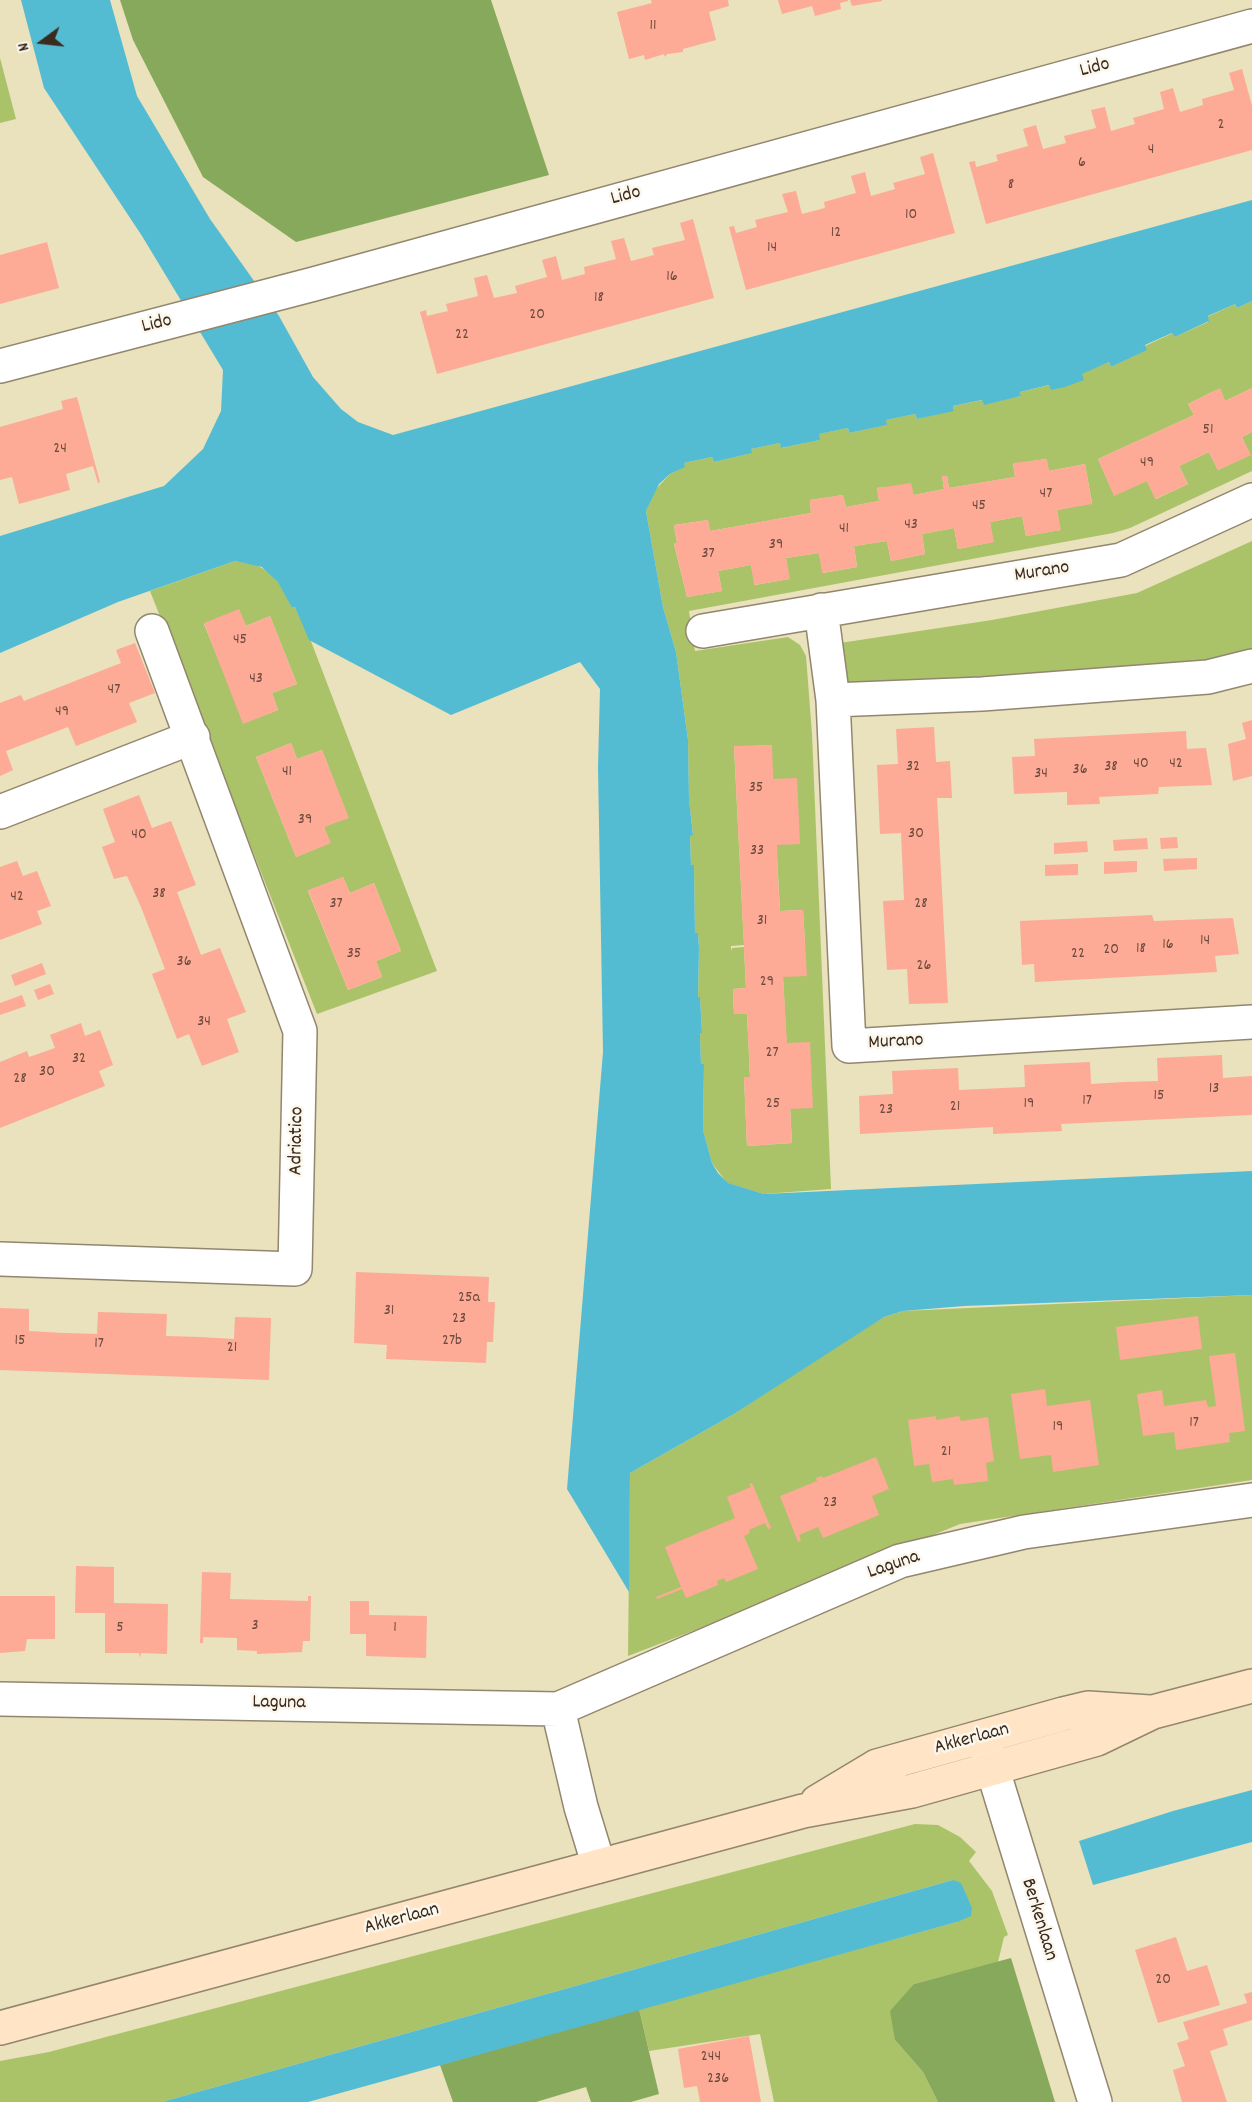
<!DOCTYPE html>
<style>
body{margin:0}
#map{position:relative;width:1252px;height:2102px;overflow:hidden;background:#eae1bd;font-family:Dekko,sans-serif}
canvas{display:block}
.north{position:absolute;left:12px;top:12px;width:60px;height:60px;-webkit-text-stroke:4px #fbf7ec;paint-order:stroke;rotate:255deg;font-size:16px;font-weight:700;line-height:24px;text-align:center;color:#3b2a1e}
.north::after{content:'';display:block;margin:auto;width:21px;height:27px;background:#3b2a1e;clip-path:polygon(50% 0,100% 100%,50% 72%,0 100%)}
</style>
<div id="map">
<canvas width="1252" height="2102"></canvas>
<div class="north">N</div>
</div>
<script>
const ctx = document.querySelector('canvas').getContext('2d');
ctx.lineJoin = 'round';
function fillPath(path, color) {
  ctx.fillStyle = color;
  ctx.fill(path, 'evenodd');
}
function shape(rows) {
  const path = new Path2D();
  for (const r of rows) {
    path.moveTo(r[0], r[1]);
    for (let i = 2; i < r.length; i += 2) path.lineTo(r[i], r[i + 1]);
  }
  return path;
}
function trace(path, color, width, dash) {
  ctx.strokeStyle = color;
  ctx.lineWidth = width;
  ctx.lineCap = dash ? 'butt' : 'round';
  ctx.setLineDash(dash || []);
  ctx.stroke(path);
}
function drawText(font, color, halo, rows, align = 'center') {
  ctx.font = font + ' Dekko,sans-serif';
  ctx.lineWidth = 5;
  ctx.setLineDash([]);
  ctx.textBaseline = 'middle';
  ctx.strokeStyle = halo;
  ctx.fillStyle = color;
  for (const [text, x, y, turn = 0] of rows) {
    ctx.save();
    ctx.translate(x, y);
    ctx.rotate((+turn || 0) * Math.PI / 180);
    ctx.textAlign = isNaN(turn) ? turn : align;
    if (halo) ctx.strokeText(text, 0, 0);
    ctx.fillText(text, 0, 0);
    ctx.restore();
  }
}
fillPath(shape([
 [0,58,16,119,0,123],
 [1252,301,1252,388,1225,401,1220,389,1212,392,1188,404,1194,415,1098,459,1114,495,1147,481,1156,499,1188,484,1179,466,1209,452,1218,470,1250,455,1242,437,1252,432,1252,471,1130,528,1113,533,689,611,695,651,788,637,800,645,806,656,812,734,831,1189,764,1194,727,1183,712,1163,703,1130,704,1064,701,1064,700,1034,702,1033,700,998,698,998,699,948,698,933,695,933,694,866,691,865,690,835,693,834,689,800,688,740,676,652,663,607,646,511,655,490,670,474,684,467,684,463,712,457,714,462,751,453,751,449,780,443,782,448,819,440,818,434,848,428,849,433,886,425,885,420,915,414,917,419,954,410,953,406,983,400,984,404,1021,396,1020,392,1050,385,1109,362,1111,367,1146,350,1145,346,1173,333,1175,337,1208,322,1207,317,1235,304,1237,308],
 [1046,459,1049,471,1085,464,1092,503,1057,510,1060,530,1026,536,1022,516,990,522,993,542,958,549,954,528,922,534,925,554,891,561,887,541,854,546,857,567,823,573,819,553,786,558,789,579,755,585,751,565,718,571,722,591,687,597,674,544,677,543,674,525,708,520,710,531,811,513,810,500,843,495,846,507,879,501,877,488,885,487,914,495,944,489,942,476,947,476,949,488,1015,477,1013,464],
 [771,745,780,911,803,910,805,943,783,977,792,1143,747,1146,744,1077,750,1077,747,1014,734,1014,733,989,746,988,744,947,732,948,731,951,731,946,744,945,734,747],
 [1252,541,1252,652,1205,664,844,689,840,643,992,620,1137,593],
 [235,561,256,565,268,571,284,588,292,608,295,607,309,636,437,971,317,1014,150,591],
 [239,610,246,626,270,616,297,684,272,693,278,710,244,723,204,624],
 [291,743,297,759,322,750,348,817,324,827,330,843,296,857,256,757],
 [343,877,350,893,374,883,401,951,376,961,382,977,348,990,308,891],
 [1252,1295,1252,1480,960,1524,807,1587,628,1656,630,1473,734,1414,855,1333,884,1317,903,1311],
 [915,1824,938,1825,960,1837,976,1852,969,1861,992,1891,1008,1935,1004,1937,998,1962,914,1984,895,2040,923,2072,938,2102,774,2102,760,2034,649,2051,639,2009,957,1922,953,1880,162,2102,0,2102,0,2061,49,2052]
]), '#aac368');
fillPath(shape([
 [120,0,491,0,549,175,296,242,203,177,133,40],
 [1011,1958,1055,2102,938,2102,923,2072,895,2040,890,2011,914,1984],
 [639,2009,659,2094,631,2102,591,2102,586,2087,536,2102,453,2102,440,2065]
]), '#87a95c');
fillPath(shape([
 [21,0,110,0,137,96,210,219,279,316,313,377,341,409,358,422,393,435,1252,200,1252,301,1237,308,1235,304,1208,316,1209,321,1175,337,1172,333,1145,345,1147,350,1111,367,1109,362,1082,374,1084,380,1065,387,1051,390,1049,385,1020,392,1021,396,984,405,982,400,953,406,954,411,917,419,915,414,886,420,887,425,849,433,848,428,819,434,820,440,781,448,780,443,751,449,752,453,714,462,712,457,684,463,685,467,670,474,659,484,646,511,663,607,676,652,688,740,689,799,693,835,690,836,691,865,694,865,695,933,698,933,699,948,698,997,700,997,702,1033,700,1034,701,1064,704,1064,703,1130,712,1163,718,1173,728,1183,764,1194,1252,1171,1252,1295,964,1306,903,1311,884,1317,734,1414,630,1473,629,1592,567,1489,603,1052,598,767,600,689,580,662,451,715,309,640,295,607,292,608,278,582,262,567,235,561,118,602,0,653,0,536,164,486,203,449,221,411,223,370,142,236,44,88],
 [1252,1790,1252,1842,1093,1885,1079,1841,1173,1811],
 [953,1880,961,1883,972,1908,971,1916,957,1922,308,2102,162,2102]
]), '#54bcd2');
fillPath(shape([
 [651,0,728,0,729,6,709,12,716,40,683,49,683,52,667,54,665,57,664,54,645,60,644,55,629,59,617,12,652,3],
 [778,0,848,0,848,1,840,3,841,9,815,16,812,6,782,14],
 [850,0,882,0,882,1,852,6],
 [1242,69,1252,106,1252,150,986,224,969,162,975,161,976,167,998,161,996,155,1028,146,1023,129,1036,125,1043,149,1066,143,1064,136,1096,128,1091,110,1105,107,1111,131,1135,124,1133,118,1164,109,1160,92,1173,88,1180,112,1203,105,1202,99,1234,90,1229,73],
 [933,153,955,233,746,290,729,227,734,226,736,233,757,227,755,220,788,212,782,194,796,191,802,214,825,208,824,202,856,193,851,176,865,172,871,196,895,189,893,183,925,174,920,157],
 [693,219,714,298,437,374,420,312,426,310,427,316,448,311,446,304,478,296,474,278,487,275,494,298,517,293,515,286,547,277,542,260,556,256,562,280,585,274,584,267,616,259,611,241,624,238,631,261,654,255,652,248,685,240,680,223],
 [47,242,59,288,0,304,0,255],
 [1220,388,1225,401,1252,388,1252,432,1242,437,1251,455,1218,470,1209,452,1179,466,1188,484,1155,499,1147,481,1114,496,1098,459,1194,415,1188,404],
 [77,397,100,482,98,483,93,466,66,474,70,490,19,504,12,477,0,480,0,427,63,409,61,401],
 [1047,459,1049,471,1085,464,1092,504,1057,510,1061,530,1026,536,1022,516,990,522,994,542,958,549,954,528,922,534,925,554,891,561,887,541,854,546,857,567,822,573,819,553,786,558,790,579,754,585,751,565,718,571,722,591,687,597,674,543,677,543,674,525,708,520,710,531,811,513,810,500,843,495,846,507,879,501,877,488,911,483,914,495,944,489,942,476,947,476,949,488,1015,477,1013,463],
 [239,609,246,626,270,616,297,684,272,693,278,710,243,724,204,623],
 [135,643,155,693,129,703,137,722,76,746,68,727,6,751,13,770,0,776,0,703,21,695,24,701,121,663,116,650],
 [1252,720,1252,776,1233,781,1228,744,1246,739,1242,723],
 [934,727,936,762,950,761,952,798,937,798,948,1003,909,1004,907,969,887,970,883,901,904,900,901,833,880,834,877,765,898,764,896,729],
 [1186,731,1187,749,1206,748,1212,785,1159,787,1158,794,1099,797,1100,804,1067,805,1067,792,1014,794,1012,757,1035,756,1034,739],
 [291,743,297,759,322,750,349,818,324,827,331,843,296,857,256,757],
 [772,745,773,779,797,778,800,844,777,845,778,878,780,911,803,910,807,976,783,977,787,1043,810,1042,813,1108,790,1109,792,1143,747,1146,744,1077,750,1077,747,1014,734,1014,733,989,746,988,734,746],
 [139,795,152,828,171,821,196,885,177,892,201,955,220,948,246,1012,227,1019,239,1052,202,1066,189,1034,177,1039,152,974,165,969,141,907,127,876,114,879,102,847,115,842,103,809],
 [1177,837,1178,848,1161,849,1160,838],
 [1147,838,1148,849,1114,851,1113,840],
 [1087,841,1088,852,1054,854,1054,843],
 [1197,858,1197,869,1164,871,1163,859],
 [17,861,23,876,37,871,51,906,37,911,42,924,0,940,0,867],
 [1137,861,1137,872,1104,874,1104,862],
 [1078,864,1078,875,1045,876,1045,865],
 [343,877,350,893,374,883,401,951,376,961,382,977,348,990,308,890],
 [1152,915,1154,921,1233,918,1239,954,1215,956,1217,972,1035,982,1034,964,1022,965,1020,921],
 [42,963,46,974,15,986,11,975],
 [50,984,54,994,38,1000,34,990],
 [22,995,26,1006,0,1015,0,1003],
 [81,1023,85,1036,100,1030,113,1065,99,1071,105,1086,0,1128,0,1062,27,1051,29,1057,55,1048,50,1035],
 [1222,1055,1223,1078,1252,1076,1252,1115,1061,1124,1062,1131,993,1134,993,1127,860,1134,859,1096,893,1094,892,1071,958,1068,959,1090,1025,1087,1024,1065,1090,1062,1091,1084,1124,1082,1158,1081,1157,1058],
 [356,1272,489,1277,488,1302,495,1302,493,1342,487,1342,486,1363,386,1359,387,1345,354,1343],
 [0,1308,29,1309,29,1331,63,1333,97,1334,98,1312,167,1314,166,1336,200,1337,234,1339,235,1317,271,1318,269,1380,0,1370],
 [1198,1316,1202,1349,1120,1360,1116,1327],
 [1235,1353,1245,1431,1229,1433,1230,1442,1176,1450,1174,1432,1143,1436,1137,1394,1162,1390,1164,1406,1206,1400,1208,1407,1216,1406,1209,1356],
 [1045,1389,1047,1406,1090,1400,1099,1465,1053,1472,1051,1455,1020,1459,1011,1394],
 [936,1416,936,1420,959,1416,961,1421,988,1417,994,1461,986,1463,988,1481,954,1485,953,1479,932,1482,929,1464,914,1466,908,1420],
 [876,1457,889,1489,872,1496,879,1515,823,1538,818,1527,799,1535,801,1541,798,1542,780,1496,817,1481,816,1478,822,1476,823,1478],
 [752,1483,771,1528,768,1529,765,1523,749,1530,750,1533,744,1536,758,1569,726,1582,724,1578,717,1581,718,1585,686,1598,682,1589,657,1599,656,1597,681,1587,665,1547,735,1518,727,1497,751,1487,749,1484],
 [76,1566,114,1567,114,1603,168,1604,167,1654,141,1653,140,1658,139,1653,105,1653,105,1613,75,1613],
 [202,1572,231,1573,230,1599,308,1601,308,1596,311,1596,310,1641,303,1641,302,1652,257,1654,257,1651,237,1650,237,1638,203,1637,203,1643,200,1643],
 [0,1596,55,1596,55,1639,27,1639,25,1651,0,1653],
 [350,1601,369,1601,369,1615,427,1616,426,1658,366,1656,366,1634,350,1634],
 [1176,1937,1187,1971,1207,1965,1220,2005,1158,2023,1135,1950],
 [1252,1992,1252,2020,1223,2029,1228,2045,1210,2051,1227,2102,1182,2102,1173,2070,1185,2066,1177,2043,1189,2039,1183,2022,1247,2003,1244,1994],
 [749,2036,761,2102,700,2102,697,2086,684,2088,678,2049]
]), '#fdaa96');
const street = shape([
 [0,366,314,284,1252,26],
 [821,610,833,700,849,1046,1252,1022],
 [703,631,1121,560,1252,500],
 [833,700,982,694,1208,677,1252,666],
 [0,812,193,737],
 [0,1259,295,1269,300,1031,152,631],
 [0,1699,558,1709,900,1561,1024,1532,1252,1500],
 [558,1709,581,1807,599,1866],
 [984,1741,1095,2102]
]);
const secondary = shape([
 [817,1802,877,1766,1063,1714,1088,1708,1150,1712],
 [0,2028,803,1811,912,1791,1097,1739,1153,1712,1252,1686]
]);
trace(street, '#92866e', 36);
trace(secondary, '#92866e', 36);
trace(street, '#fff', 33);
trace(secondary, '#ffe4c6', 33);
drawText('16px', '#6c4a3c', null, [
 ["11",653,27],
 ["2",1221,126],
 ["4",1151,151],
 ["6",1082,164],
 ["8",1011,186],
 ["10",911,216],
 ["12",836,234],
 ["14",772,249],
 ["16",672,278],
 ["18",599,299],
 ["20",537,316],
 ["22",462,336],
 ["51",1208,431],
 ["24",60,450],
 ["49",1147,464],
 ["47",1046,495],
 ["45",979,507],
 ["43",911,526],
 ["41",844,530],
 ["39",776,546],
 ["37",708,555],
 ["45",240,641],
 ["43",256,680],
 ["47",114,691],
 ["49",62,713],
 ["40",1141,765],
 ["42",1176,765],
 ["32",913,768],
 ["38",1111,768],
 ["36",1080,771],
 ["41",287,773],
 ["34",1041,775],
 ["35",756,789],
 ["39",305,821],
 ["30",916,835],
 ["40",139,836],
 ["33",757,852],
 ["38",159,895],
 ["42",17,898],
 ["37",336,905],
 ["28",921,905],
 ["31",762,922],
 ["14",1205,942],
 ["16",1168,946],
 ["18",1141,950],
 ["20",1111,951],
 ["35",354,955],
 ["22",1078,955],
 ["36",184,963],
 ["26",924,967],
 ["29",767,983],
 ["34",204,1023],
 ["27",772,1054],
 ["32",79,1060],
 ["30",47,1073],
 ["28",20,1080],
 ["13",1214,1090],
 ["15",1159,1097],
 ["17",1087,1102],
 ["25",773,1105],
 ["19",1029,1105],
 ["21",955,1108],
 ["23",886,1111],
 ["25a",469,1299],
 ["31",389,1312],
 ["23",459,1320],
 ["15",20,1342],
 ["27b",452,1342],
 ["17",99,1345],
 ["21",232,1349],
 ["17",1194,1424],
 ["19",1058,1428],
 ["21",946,1453],
 ["23",830,1504],
 ["3",255,1627],
 ["5",120,1629],
 ["1",395,1629],
 ["20",1163,1981],
 ["244",711,2058],
 ["236",718,2080]
]);
drawText('20px', '#3b2a1e', '#fbf7ec', [
 ["Lido",1095,69,-15],
 ["Lido",626,197,-15],
 ["Lido",157,325,-14],
 ["Murano",1042,573,-9],
 ["Murano",896,1043,-3],
 ["Adriatico",298,1141,-89],
 ["Laguna",894,1566,-19],
 ["Laguna",279,1704,1],
 ["Akkerlaan",972,1740,-15],
 ["Akkerlaan",402,1920,-15],
 ["Berkenlaan",1038,1920,73]
]);
</script>
